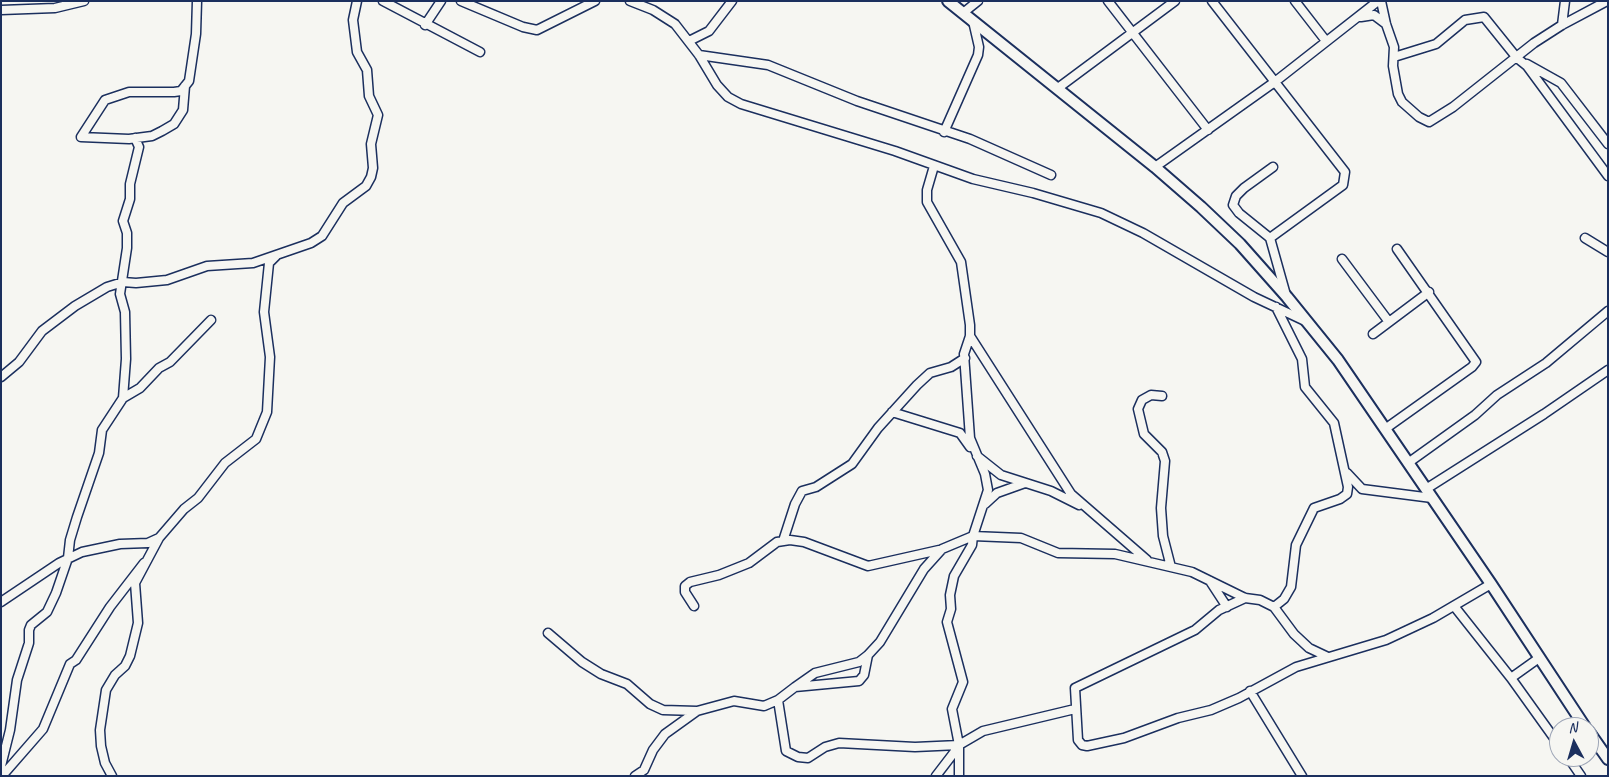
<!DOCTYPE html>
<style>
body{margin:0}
#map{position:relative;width:1609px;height:777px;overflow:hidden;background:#f6f6f2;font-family:Caveat,sans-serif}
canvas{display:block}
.frame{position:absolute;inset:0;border:2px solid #1b2f5e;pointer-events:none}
.north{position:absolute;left:1549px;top:717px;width:50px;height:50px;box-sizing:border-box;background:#f6f6f2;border:1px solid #9ea6b7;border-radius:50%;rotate:354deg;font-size:14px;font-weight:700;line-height:20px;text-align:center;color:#1b2f5e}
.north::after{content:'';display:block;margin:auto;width:18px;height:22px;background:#1b2f5e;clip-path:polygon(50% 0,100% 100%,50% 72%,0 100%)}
</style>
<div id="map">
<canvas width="1609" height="777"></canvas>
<div class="frame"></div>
<div class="north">N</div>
</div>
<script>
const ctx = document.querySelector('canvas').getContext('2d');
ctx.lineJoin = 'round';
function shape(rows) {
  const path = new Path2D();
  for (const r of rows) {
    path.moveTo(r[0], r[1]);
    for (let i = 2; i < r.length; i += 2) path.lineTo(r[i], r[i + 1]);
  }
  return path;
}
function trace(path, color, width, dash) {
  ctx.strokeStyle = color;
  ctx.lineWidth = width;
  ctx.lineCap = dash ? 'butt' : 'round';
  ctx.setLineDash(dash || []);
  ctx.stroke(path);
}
const minor = shape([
 [383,1,480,52],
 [461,1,523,27,537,30,595,1],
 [630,1,653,10,675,24,699,55,717,85,728,97,741,104,895,151,973,179,1033,193,1101,213,1143,233,1254,297,1305,321],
 [1108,1,1208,130],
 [1212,1,1345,172,1343,185,1270,238],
 [1295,1,1326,41],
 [1381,1,1386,24,1394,47,1393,66,1398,94,1402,102,1419,117,1429,122,1453,107,1534,43,1562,25,1607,1],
 [1,10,55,8,84,1],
 [963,13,978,1],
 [1361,17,1374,15,1386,24],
 [425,25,441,1],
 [1562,25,1565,1],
 [689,41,709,31,732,1],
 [699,55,768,65,857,101,970,139,1051,175],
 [1394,57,1436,44,1465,20,1484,17,1517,58,1527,66,1608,176],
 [1527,64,1561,83,1608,144],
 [185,86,183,110,174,124,162,131,152,136,129,139,81,137,105,100,129,92,174,92,181,91,189,81,196,34,197,1],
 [1058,88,1175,1],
 [944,132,978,55,979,47,973,21],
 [934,166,927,190,927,202,961,262,970,325,970,336,964,354,970,438,985,474,988,490,973,536,1021,538,1058,553,1115,554,1192,572,1245,598,1260,600,1274,607,1294,634,1309,648,1328,657],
 [1155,167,1276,81,1378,1],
 [1273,167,1244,188,1236,196,1233,205,1239,213,1270,238,1286,295],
 [1585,238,1608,252],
 [1342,259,1389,322],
 [1373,334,1429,292],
 [970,336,1071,494,1147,560],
 [1,377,19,362,42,331,75,306,107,287,123,282,136,283,167,280,207,266,253,263,311,243,322,236,343,203,366,186,371,177,373,168,371,144,378,115,369,96,367,70,357,52,353,20,357,1],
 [1162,396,1151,395,1142,400,1138,409,1144,434,1162,452,1165,461,1161,508,1163,536,1171,567],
 [123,398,126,359,125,312,120,294,127,248,127,233,123,221,130,199,130,184,139,147,135,138],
 [892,412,960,433,970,447],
 [1385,429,1472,367,1476,362,1397,249],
 [977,456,1001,475,1051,491,1079,505],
 [1408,463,1475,415,1497,395,1546,363,1608,311],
 [1347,473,1362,489,1432,498],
 [1426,489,1544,414,1608,370],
 [985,504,997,493,1025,483],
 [783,541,795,504,802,491,816,487,852,464,878,428,917,385,930,373,951,367,965,358],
 [1210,581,1227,607],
 [1245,598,1219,610,1195,630,1075,688,1078,740,1082,745,1087,746,1124,738,1178,718,1211,710,1239,698,1296,667,1386,640,1433,618,1491,584],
 [1,602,59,563,82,552,120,544,148,543,159,538,184,509,198,498,225,463,256,439,267,412,270,357,264,312,269,263,276,256],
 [694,606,685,592,685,586,690,582,719,575,749,563,777,542,790,540,804,542,868,566,939,550],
 [1454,606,1511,678,1559,745],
 [1274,607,1284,599,1291,587,1296,545,1314,508,1340,499,1347,494,1348,487,1334,423,1305,387,1302,359,1276,307],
 [548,633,582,662,601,674,627,684,650,704,663,710,697,711],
 [1511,678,1539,658],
 [795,687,815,673,859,662,868,655],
 [1250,691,1302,776],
 [1568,757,1581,776],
 [1,766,10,730,17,680,29,643,29,630,31,625,47,612,56,593,68,558,70,540,77,517,99,453,102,430,123,398,140,388,159,368,170,362,211,320],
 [2,776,43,729,70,664,76,660,110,607,144,563],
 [112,776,105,763,101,746,100,730,106,690,115,675,125,666,130,656,138,623,135,583,159,538],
 [635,776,644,770,653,750,665,734,697,711,734,701,764,706,778,700],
 [936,776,959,746],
 [959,776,959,745,952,709,963,682,947,622,951,609,950,595,954,576,972,545,973,536,942,549,924,569,880,642,868,655,864,675,859,681,795,687,778,700,786,751,798,757,808,758,825,747,839,743,915,747,959,745,983,731,1075,709]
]);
const major = shape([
 [948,1,1155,167,1201,207,1240,244,1287,297,1338,360,1491,584,1585,727],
 [1589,732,1608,759]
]);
trace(minor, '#1b2f5e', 11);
trace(major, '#1b2f5e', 14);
trace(minor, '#f6f6f2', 8);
trace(major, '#f6f6f2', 10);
</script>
